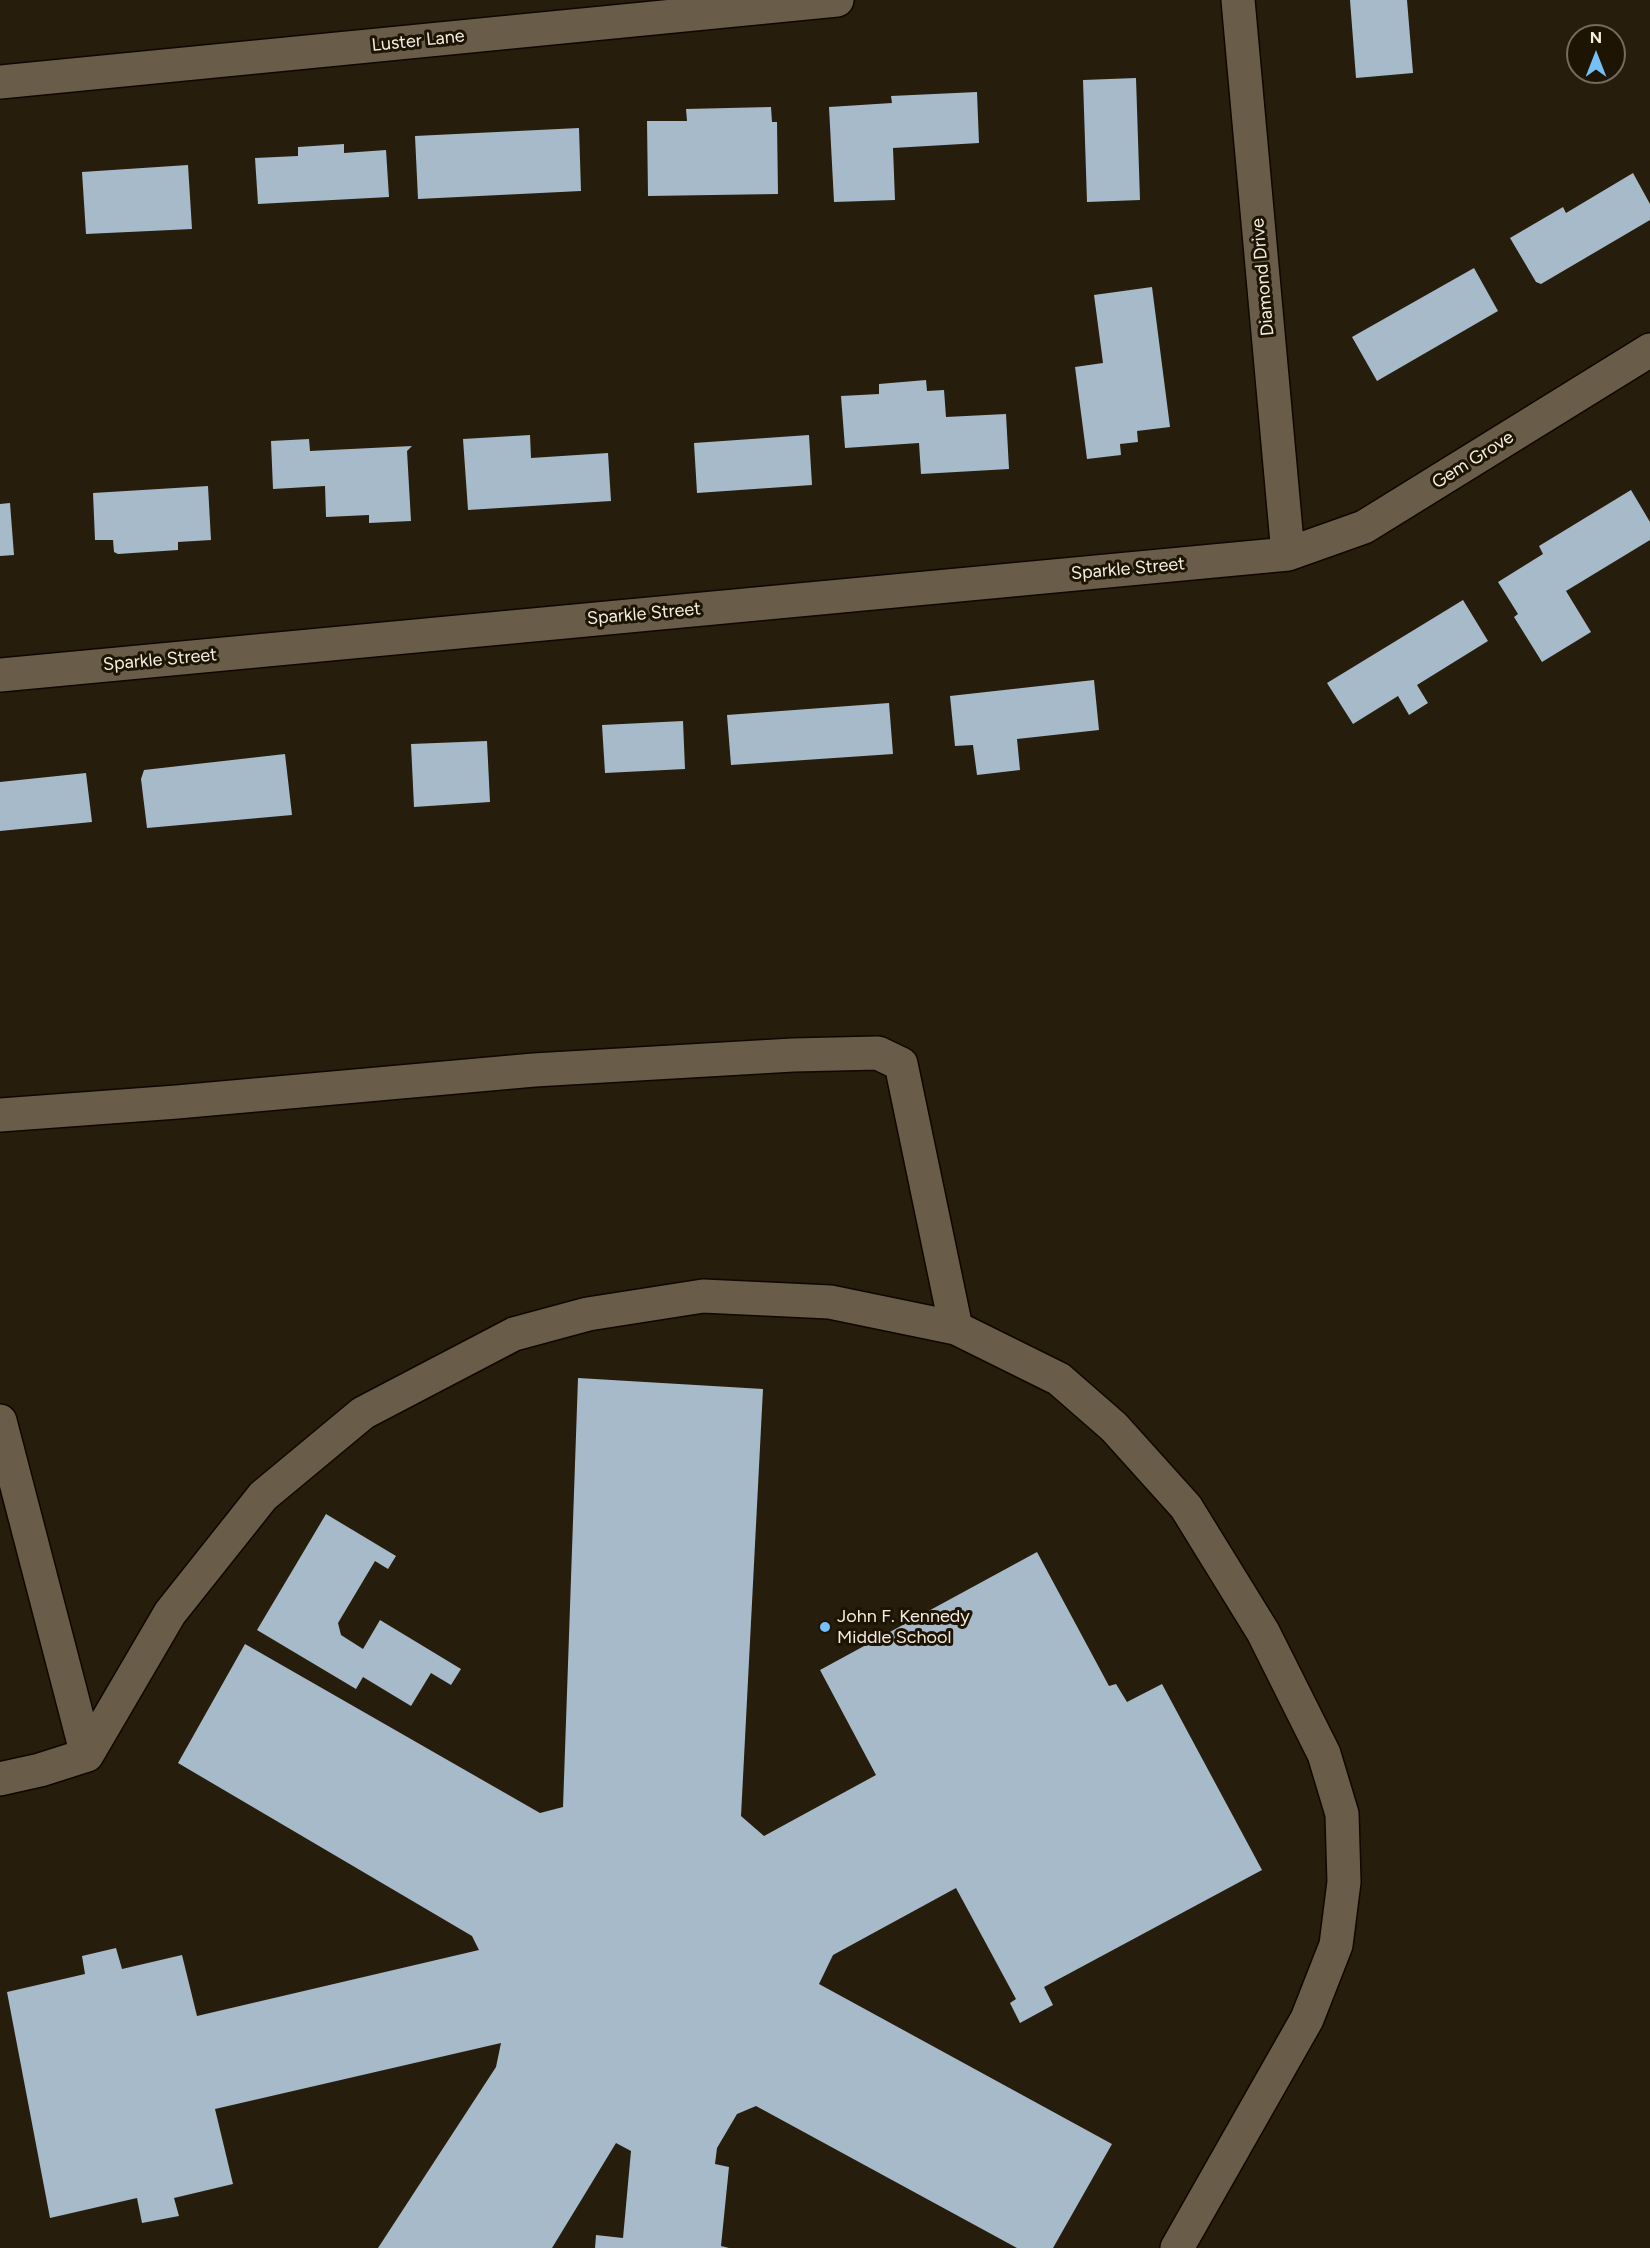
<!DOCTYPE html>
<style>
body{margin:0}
#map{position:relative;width:1650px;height:2248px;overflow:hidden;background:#271d0c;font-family:Figtree,sans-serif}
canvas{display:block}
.north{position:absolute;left:1566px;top:24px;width:60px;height:60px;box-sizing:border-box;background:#1d1404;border:2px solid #736b5d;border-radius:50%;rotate:0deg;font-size:16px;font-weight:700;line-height:24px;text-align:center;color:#f4ede2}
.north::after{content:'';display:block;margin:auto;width:21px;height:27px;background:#77bff7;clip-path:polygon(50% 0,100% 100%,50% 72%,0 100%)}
</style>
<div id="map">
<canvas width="1650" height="2248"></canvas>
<div class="north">N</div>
</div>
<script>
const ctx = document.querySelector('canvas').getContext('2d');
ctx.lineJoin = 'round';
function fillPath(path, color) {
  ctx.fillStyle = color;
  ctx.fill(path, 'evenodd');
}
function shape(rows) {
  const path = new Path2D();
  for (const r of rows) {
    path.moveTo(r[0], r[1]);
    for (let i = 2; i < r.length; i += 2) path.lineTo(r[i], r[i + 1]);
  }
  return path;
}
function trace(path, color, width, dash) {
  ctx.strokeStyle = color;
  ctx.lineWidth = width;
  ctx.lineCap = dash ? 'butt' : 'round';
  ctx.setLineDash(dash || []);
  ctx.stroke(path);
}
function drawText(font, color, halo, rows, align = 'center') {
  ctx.font = font + ' Figtree,sans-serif';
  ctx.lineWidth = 6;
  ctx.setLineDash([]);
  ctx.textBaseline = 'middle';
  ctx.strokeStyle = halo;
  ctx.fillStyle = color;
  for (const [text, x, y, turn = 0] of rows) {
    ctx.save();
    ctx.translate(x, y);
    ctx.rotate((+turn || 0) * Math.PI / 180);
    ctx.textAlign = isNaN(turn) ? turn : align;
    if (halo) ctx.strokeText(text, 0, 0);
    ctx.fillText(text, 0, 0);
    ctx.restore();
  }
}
fillPath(shape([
 [1350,0,1407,0,1413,73,1356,78],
 [1136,78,1140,200,1087,202,1083,80],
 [977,92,979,143,893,148,895,200,834,202,829,107,892,103,891,96],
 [771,107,772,122,777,122,778,194,648,196,647,121,687,121,686,109],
 [579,128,581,191,418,199,415,136],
 [344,144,344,153,386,150,389,197,258,204,255,158,298,156,298,147],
 [188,165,192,229,86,234,82,172],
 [1633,173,1650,204,1650,220,1541,284,1536,282,1510,238,1563,207,1566,213],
 [1474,268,1498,311,1377,381,1352,337],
 [1152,287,1170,427,1137,431,1138,442,1120,444,1121,455,1087,459,1075,367,1103,363,1094,295],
 [926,380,927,391,944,390,946,417,1006,414,1009,469,921,474,919,443,845,448,841,396,879,394,879,384],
 [530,435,531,458,608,453,611,501,468,510,463,439],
 [809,435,812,485,697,493,694,443],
 [309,439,310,451,412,446,407,451,411,521,369,523,369,515,326,517,325,486,273,489,271,441],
 [208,486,211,540,178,542,178,550,118,554,114,552,113,540,95,540,93,493],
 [1631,490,1650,522,1650,540,1566,591,1591,632,1542,662,1514,617,1518,614,1498,582,1543,554,1539,546],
 [10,503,14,555,0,556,0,504],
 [1463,600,1488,641,1417,685,1428,703,1409,715,1398,696,1353,724,1327,683],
 [1094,680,1099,730,1017,739,1020,770,977,775,973,745,955,746,950,696],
 [889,703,893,754,731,765,727,715],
 [683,721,685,769,605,773,602,725],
 [487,741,490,802,414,807,411,744],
 [285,754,292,815,147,828,141,779,144,770],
 [86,773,92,822,0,831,0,782],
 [578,1378,763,1389,741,1816,764,1836,876,1775,820,1670,1037,1552,1109,1686,1116,1684,1127,1702,1162,1684,1262,1870,1044,1987,1053,2005,1020,2023,1010,2003,1016,1999,956,1888,833,1955,819,1984,1112,2144,1053,2248,1017,2248,756,2106,737,2114,717,2148,715,2164,729,2167,721,2246,729,2248,595,2248,596,2235,623,2238,631,2151,616,2143,552,2248,378,2248,496,2067,501,2043,215,2109,233,2184,174,2198,179,2216,142,2223,137,2198,50,2218,7,1992,85,1974,82,1956,116,1948,122,1969,182,1955,197,2016,479,1950,472,1936,178,1763,245,1644,540,1813,563,1807],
 [326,1514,396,1556,388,1569,375,1561,338,1623,341,1635,363,1649,380,1620,461,1669,451,1685,431,1673,411,1706,363,1677,356,1689,257,1630]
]), '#a6baca');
const minor = shape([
 [1238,0,1288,554],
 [0,82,837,0],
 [0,675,1288,554,1364,527,1650,350],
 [0,1115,177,1102,534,1070,793,1055,878,1053,901,1064,956,1328],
 [0,1421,87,1755],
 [0,1779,40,1770,87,1755,170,1613,263,1496,363,1413,514,1334,588,1314,703,1296,830,1302,956,1328,1059,1379,1114,1427,1186,1507,1263,1632,1324,1754,1342,1814,1344,1882,1336,1945,1307,2019,1177,2248]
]);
trace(minor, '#100700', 36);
trace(minor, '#695d4a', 33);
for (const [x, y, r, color] of [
 [825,1627,6,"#77bff7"]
]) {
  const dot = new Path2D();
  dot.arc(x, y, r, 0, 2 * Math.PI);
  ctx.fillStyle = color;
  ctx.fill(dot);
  trace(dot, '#1d1404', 2);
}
drawText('18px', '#f4ede2', '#1d1404', [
 ["Luster Lane",418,41,-6],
 ["Diamond Drive",1263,277,-95],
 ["Gem Grove",1473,460,-32],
 ["Sparkle Street",1128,569,-5],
 ["Sparkle Street",644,614,-5],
 ["Sparkle Street",160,660,-5]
]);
drawText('18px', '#f4ede2', '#1d1404', [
 ["John F. Kennedy",837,1617],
 ["Middle School",837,1638]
], 'left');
</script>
